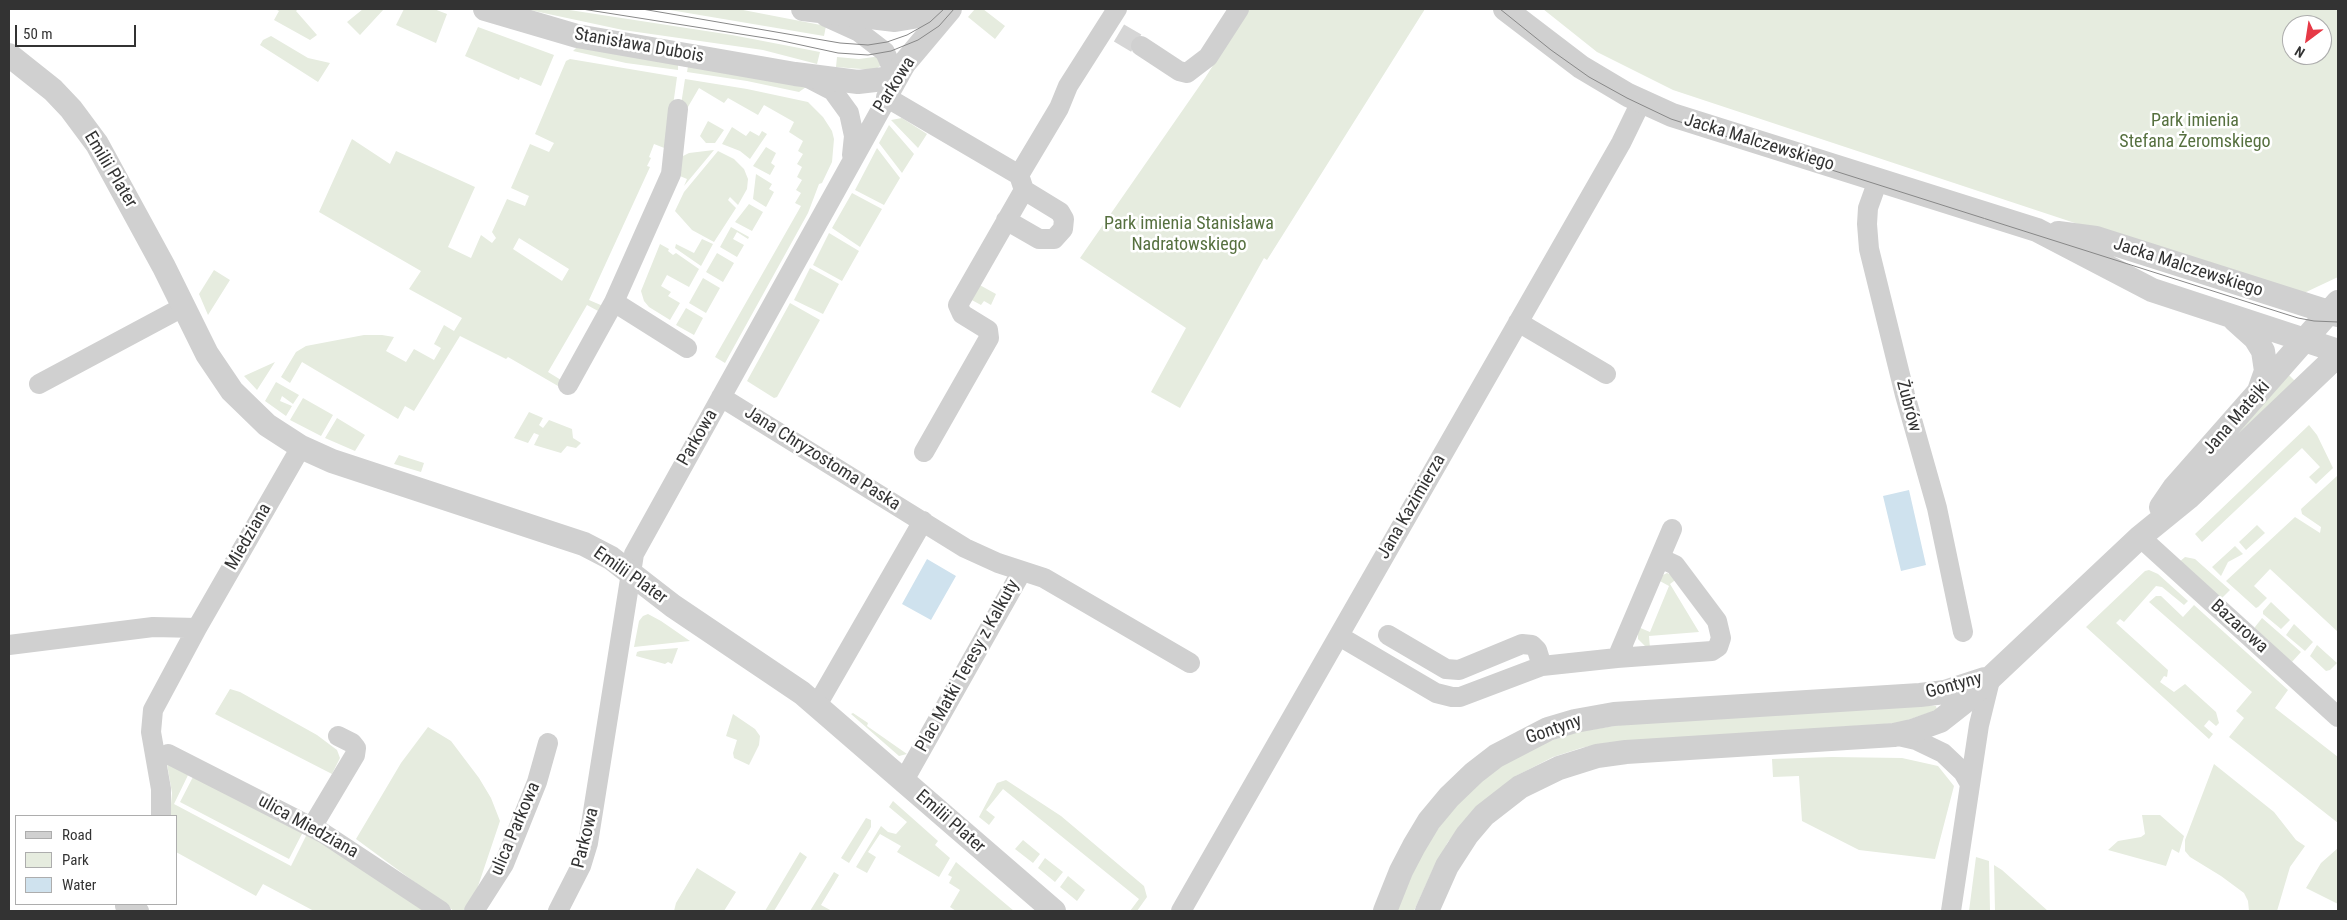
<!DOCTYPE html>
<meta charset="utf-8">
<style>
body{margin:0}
#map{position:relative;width:2347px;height:920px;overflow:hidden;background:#fff;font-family:"Roboto Condensed",sans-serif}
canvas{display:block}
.frame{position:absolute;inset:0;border:10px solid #333;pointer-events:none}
.legend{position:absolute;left:15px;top:815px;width:162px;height:90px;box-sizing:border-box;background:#fff;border:1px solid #adadad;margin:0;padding:6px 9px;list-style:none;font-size:15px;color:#333}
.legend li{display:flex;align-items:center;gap:10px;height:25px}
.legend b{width:25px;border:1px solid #adadad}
.north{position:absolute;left:2282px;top:15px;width:50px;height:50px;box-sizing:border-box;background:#fff;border:1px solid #adadad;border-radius:50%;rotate:211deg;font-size:14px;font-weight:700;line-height:20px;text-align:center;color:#333}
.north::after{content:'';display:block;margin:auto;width:18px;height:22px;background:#e63946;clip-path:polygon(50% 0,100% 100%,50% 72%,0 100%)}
.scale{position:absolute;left:15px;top:25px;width:121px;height:22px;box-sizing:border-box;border:2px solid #333;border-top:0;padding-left:6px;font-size:15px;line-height:18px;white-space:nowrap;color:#333;-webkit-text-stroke:4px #fff;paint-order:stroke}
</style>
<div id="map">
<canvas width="2347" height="920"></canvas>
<div class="frame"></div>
<ul class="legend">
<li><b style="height:6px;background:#d0d0d0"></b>Road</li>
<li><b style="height:14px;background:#e6ecdf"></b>Park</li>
<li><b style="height:14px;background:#cfe2ee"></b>Water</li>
</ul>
<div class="north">N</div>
<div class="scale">50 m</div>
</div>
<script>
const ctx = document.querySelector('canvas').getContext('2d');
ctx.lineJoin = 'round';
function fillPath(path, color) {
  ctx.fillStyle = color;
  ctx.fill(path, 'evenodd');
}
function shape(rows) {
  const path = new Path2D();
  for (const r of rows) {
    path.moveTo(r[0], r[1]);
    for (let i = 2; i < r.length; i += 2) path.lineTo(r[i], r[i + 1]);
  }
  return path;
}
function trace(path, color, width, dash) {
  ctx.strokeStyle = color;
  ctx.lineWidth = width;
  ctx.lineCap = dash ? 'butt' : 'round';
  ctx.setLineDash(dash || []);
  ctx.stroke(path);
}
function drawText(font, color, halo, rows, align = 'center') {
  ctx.font = font + ' "Roboto Condensed",sans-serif';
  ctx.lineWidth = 5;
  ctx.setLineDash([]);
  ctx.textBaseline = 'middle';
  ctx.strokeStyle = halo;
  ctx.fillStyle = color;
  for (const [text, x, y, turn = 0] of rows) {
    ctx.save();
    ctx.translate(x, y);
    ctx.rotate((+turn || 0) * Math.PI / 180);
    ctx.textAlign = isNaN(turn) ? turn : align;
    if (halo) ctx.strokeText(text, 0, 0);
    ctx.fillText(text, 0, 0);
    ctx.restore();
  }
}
fillPath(shape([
 [275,9,298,9,296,11,317,35,310,40,274,20,279,11],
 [363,9,384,9,360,35,347,22],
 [404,9,434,9,447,14,436,43,396,25],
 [525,9,563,9,732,35,820,52,817,64,763,50,623,30],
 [664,9,738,9,826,26,824,36],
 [975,9,983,9,1005,26,995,39,968,17],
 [1249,9,1425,9,1267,260,1264,258,1180,408,1151,392,1186,328,1080,258,1205,78],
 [1543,9,2338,9,2338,277,2304,293,2093,229,1673,90,1597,52],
 [2292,25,2322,25,2322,55,2292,55],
 [478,27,554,55,541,86,520,77,519,80,465,56],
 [271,36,308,58,330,63,318,82,260,45,263,40],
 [579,45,678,65,678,70,626,63,573,51],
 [881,56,882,65,874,70,836,67,837,57,859,59],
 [570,59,677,77,667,149,654,144,649,157,651,158,647,166,650,167,589,300,603,306,600,312,587,305,548,372,561,380,558,386,508,357,506,359,460,336,414,411,405,406,398,419,302,362,290,383,281,377,296,352,306,346,364,335,382,335,394,337,386,351,406,362,414,349,434,360,441,348,434,344,444,325,454,331,462,318,409,289,421,271,319,212,352,139,390,164,396,151,475,187,448,247,471,258,481,235,492,243,496,238,492,232,507,199,525,206,529,196,511,188,530,144,549,152,554,143,535,134,566,61],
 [519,238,569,269,562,281,513,249],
 [688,66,806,87,799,92,747,81,687,72],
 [685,79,747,89,808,102,823,117,832,131,834,139,832,162,822,183,819,184,808,213,725,363,715,357,801,206,795,203,801,193,796,190,802,180,797,177,802,167,797,164,803,154,798,151,803,141,789,132,794,122,764,105,758,115,728,98,724,103,699,88,685,112,680,111],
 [902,118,927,134,918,148,891,120],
 [708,121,724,130,715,143,706,143,700,136],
 [889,125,914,154,902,173,879,143],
 [732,127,746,136,750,131,759,136,762,131,767,134,750,159,740,151,722,144],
 [766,147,776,153,771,163,775,166,770,175,753,166],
 [877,148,900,178,884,205,855,190],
 [714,150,684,186,687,179,675,174,681,157,689,153],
 [718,151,734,159,744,169,748,179,747,189,738,205,730,197,728,200,736,208,714,242,692,230,675,211,684,192],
 [756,174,772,184,769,189,774,192,766,207,753,199],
 [852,193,882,209,860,247,832,228],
 [749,204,763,212,752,231,735,222],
 [731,227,749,237,748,239,737,232,733,239,744,245,737,257,720,247],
 [829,233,859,251,842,281,813,265],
 [702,239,713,244,701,266,675,248,676,244,694,253],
 [660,244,669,249,668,251,673,255,676,253,699,269,689,287,667,275,661,286,671,292,668,296,680,303,670,320,649,307,644,301,641,291],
 [717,253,734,263,723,282,706,272],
 [810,268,839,284,823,314,794,300],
 [214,270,230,280,208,315,199,294],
 [703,278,720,288,706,313,689,303],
 [976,283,996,294,991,305,984,301,981,305,968,298],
 [790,303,820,320,777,397,774,398,747,381],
 [686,308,703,318,694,335,676,325],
 [275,362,257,390,244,376],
 [2287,373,2297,383,2230,446,2225,442],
 [276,382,299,395,293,404,282,396,280,401,292,406,286,416,265,401],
 [303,398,333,415,321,436,290,420],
 [529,412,543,418,539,425,543,428,549,420,572,429,573,438,581,443,576,448,567,446,561,453,534,445,539,435,534,433,528,443,514,438],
 [337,418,365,435,355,451,325,438],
 [2309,425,2317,435,2333,468,2316,484,2309,477,2320,467,2302,448,2202,542,2195,534],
 [399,455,424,463,421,472,394,464],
 [2337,476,2338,478,2338,632,2270,569,2254,586,2267,598,2258,607,2256,608,2226,581,2295,517,2320,533,2321,527,2302,514,2301,509],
 [2257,525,2265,533,2246,550,2239,542],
 [2235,546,2243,554,2228,562,2221,576,2212,567],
 [2185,557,2195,559,2230,590,2222,598,2220,599,2178,563],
 [2149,570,2158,574,2188,601,2184,605,2162,587,2156,586,2124,622,2120,619,2116,623,2168,670,2167,677,2164,676,2160,682,2174,692,2185,684,2216,712,2219,723,2216,726,2209,720,2204,726,2213,734,2209,739,2086,627,2145,571],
 [1667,573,1678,578,1670,584,1699,632,1649,636,1650,648,1647,648,1638,639,1638,627,1650,632,1669,586,1658,580,1661,576],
 [2156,596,2161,596,2183,617,2194,605,2288,690,2275,708,2338,757,2338,823,2229,737,2244,718,2236,711,2252,692,2149,602],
 [2271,602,2290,620,2281,629,2263,614,2263,611],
 [648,614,661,621,690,641,634,647,639,621,643,616],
 [2262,618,2301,652,2291,663,2255,630,2255,627],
 [2294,624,2313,642,2305,651,2286,635],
 [2317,645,2337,663,2330,670,2326,671,2310,656],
 [678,648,672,664,668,662,665,664,636,656,637,652,640,651],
 [230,689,240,692,317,735,337,750,340,758,332,774,215,714],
 [1922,705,1936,706,1937,710,1899,723,1605,743,1581,748,1553,757,1516,776,1478,806,1448,842,1433,869,1414,911,1397,911,1410,877,1430,840,1450,812,1477,785,1506,763,1547,742,1577,732,1620,725],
 [853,713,868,723,867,726,907,754,899,756,851,714],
 [733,714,755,729,760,736,759,745,749,765,734,758,733,753,737,740,726,736],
 [428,727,451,741,479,778,491,798,500,821,472,904,463,911,454,911,356,839,401,763],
 [1832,757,1902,758,1938,766,1954,786,1935,859,1859,850,1802,821,1799,776,1773,777,1772,759],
 [166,758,190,771,174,804,291,866,308,832,430,911,314,911,263,884,256,896,176,852,176,816,170,816,172,793],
 [2214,764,2274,812,2296,840,2305,846,2290,867,2277,911,2249,911,2248,901,2244,893,2221,876,2190,857,2185,851,2185,840],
 [195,773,304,830,289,859,180,802],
 [1006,780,1061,816,1144,886,1147,897,1137,911,1130,911,1139,899,1003,789,986,810,995,817,989,825,979,817,997,783],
 [893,801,938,841,935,845,950,858,939,877,897,852,901,846,880,834,868,852,876,857,867,873,856,867,881,826,888,832,896,834,907,822,889,807],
 [2142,815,2160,815,2184,836,2179,853,2172,849,2166,866,2108,850,2118,841,2141,837,2145,834],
 [866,818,871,820,871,827,849,863,841,858],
 [1023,840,1040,854,1033,863,1015,849],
 [2338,848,2338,904,2306,888,2321,863],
 [800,852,807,857,774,911,765,911],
 [1976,857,1989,861,1990,911,1969,911],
 [1045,858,1063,872,1055,882,1038,868],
 [956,862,1014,911,956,911,950,907,960,890,949,883,952,877,948,875],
 [1994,865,2002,870,2048,911,1995,911],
 [697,868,736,892,724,911,674,911,676,903],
 [834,872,839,875,821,905,832,911,810,911],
 [1068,876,1085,890,1077,901,1060,887]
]), '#e6ecdf');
fillPath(shape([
 [1909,490,1926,565,1901,571,1883,496],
 [927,559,956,576,931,620,902,604]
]), '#cfe2ee');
trace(shape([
 [1119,33,1141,46]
]), '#d6d6d6', 20, [20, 10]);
trace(shape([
 [826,17,859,32,885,52,892,68,890,86],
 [1141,46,1179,71,1187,73,1208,57,1239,9],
 [808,78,833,91,849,113,854,136,852,155],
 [886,97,1019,175,1059,108,1068,86,1117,9],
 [678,109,671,174,614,302,687,348],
 [1878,180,1868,208,1867,224,1869,249,1905,395,1937,508,1963,632],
 [1006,220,1039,239,1054,239,1063,229,1064,219,1060,212,1024,190],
 [1518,322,1606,374],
 [39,384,183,307],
 [568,385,614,302],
 [721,397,965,548,998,563,1044,578,1190,663],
 [924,452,989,338,988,330,962,314,958,305,1024,190,1019,175],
 [2140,537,2338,717],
 [1388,635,1446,669,1459,670,1522,644,1532,645,1537,650,1542,666],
 [1339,636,1436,693,1452,697,1460,697,1542,666,1617,658,1672,529],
 [9,645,153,627,197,628],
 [1617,658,1712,651,1718,647,1721,638,1717,621,1675,565,1660,558],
 [817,705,923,521],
 [1894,735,1916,740,1943,753,1963,772,1970,784],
 [168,754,323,833,441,911],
 [903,782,1022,571],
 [161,816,161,789,151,732,153,710,197,628,301,447],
 [312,827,355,755,356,748,352,743,338,736],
 [125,906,139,911],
 [474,911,504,864,537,782,548,743],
 [558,911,581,866,588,843,634,554,905,66],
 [1181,911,1621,143,1641,102],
 [1951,911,1979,725,1991,676]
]), '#d0d0d0', 20);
trace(shape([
 [485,9,577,36,795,74,858,82,884,79,897,72,950,9],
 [803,9,895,20,913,17,931,9],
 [1505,9,1581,67,1628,95,1672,115,2037,230,2152,290,2338,351],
 [9,55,53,90,71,109,97,144,164,267,207,354,232,391,267,425,301,447,332,461,584,544,611,558,673,606,802,693,1054,911],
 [2058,233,2096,238,2338,315],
 [2235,320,2255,338,2263,351,2266,371,2259,391],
 [2161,507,2174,488,2338,302],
 [1385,911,1401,871,1414,846,1429,821,1449,797,1474,773,1496,756,1548,729,1575,721,1614,714,1920,695,1945,692,1985,679],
 [1427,911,1447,866,1467,835,1484,815,1520,787,1559,768,1597,756,1626,752,1894,735,1912,731,1940,721,1968,699,2140,537,2188,498,2338,355]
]), '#d0d0d0', 24);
trace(shape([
 [582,9,778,40,838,53,868,55,891,51,918,40,939,26,954,9],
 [642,9,840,43,868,45,887,42,907,35,930,22,944,9],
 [1500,9,1551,50,1589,77,1627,98,1671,119,2298,318,2314,321,2338,322]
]), '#888', 1);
drawText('18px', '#333', '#fff', [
 ["Stanisława Dubois",639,46,10],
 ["Parkowa",895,85,-58],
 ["Jacka Malczewskiego",1759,143,17],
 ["Emilii Plater",110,170,59],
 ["Jacka Malczewskiego",2188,268,18],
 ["Żubrów",1908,406,75],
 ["Jana Matejki",2237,418,-49],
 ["Parkowa",698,438,-60],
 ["Jana Chryzostoma Paska",822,459,32],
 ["Jana Kazimierza",1412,507,-60],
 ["Miedziana",249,537,-60],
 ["Emilii Plater",630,576,35],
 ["Bazarowa",2239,627,42],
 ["Plac Matki Teresy z Kalkuty",968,666,-61],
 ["Gontyny",1954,686,-15],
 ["Gontyny",1554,730,-19],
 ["Emilii Plater",950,822,41],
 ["ulica Miedziana",308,827,29],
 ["ulica Parkowa",516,829,-67],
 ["Parkowa",586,838,-76]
]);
drawText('18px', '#56703f', '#fff', [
 ["Park imienia",2195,121],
 ["Stefana Żeromskiego",2195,142],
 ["Park imienia Stanisława",1189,224],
 ["Nadratowskiego",1189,245]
]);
</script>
